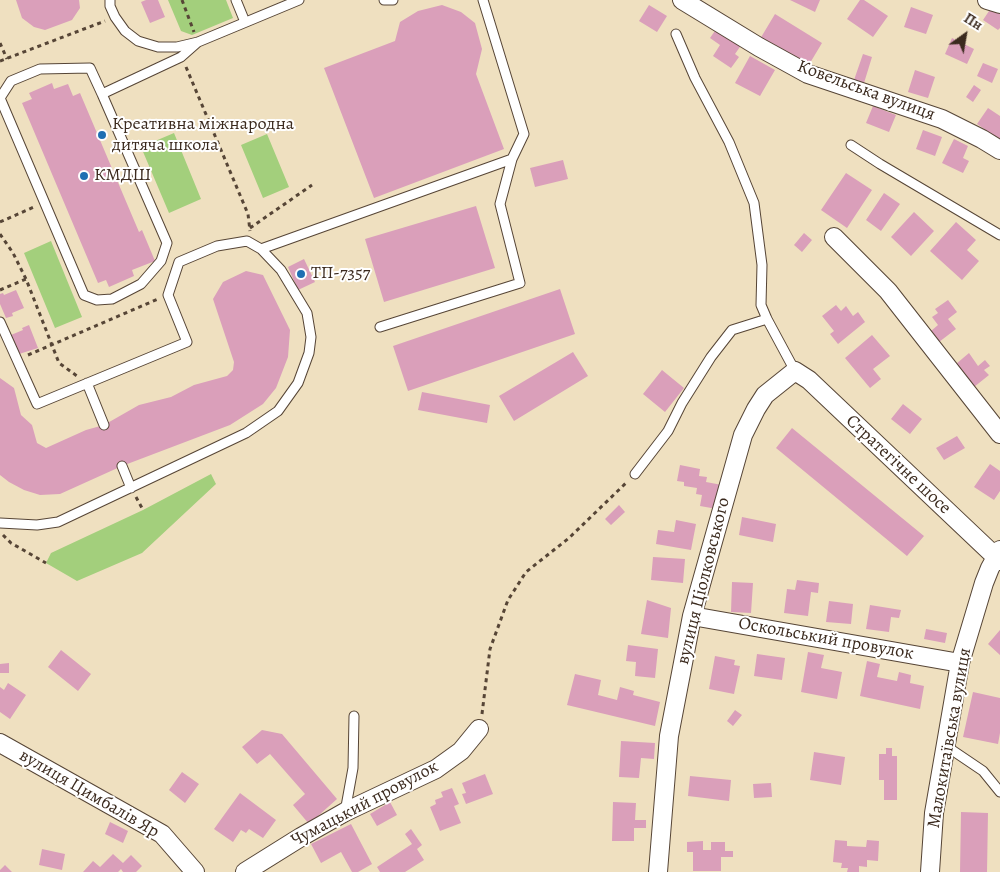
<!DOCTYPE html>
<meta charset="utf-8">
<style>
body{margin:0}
#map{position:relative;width:1000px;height:872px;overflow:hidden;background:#efe0c0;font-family:Alegreya,serif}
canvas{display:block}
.north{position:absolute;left:940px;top:10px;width:50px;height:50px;-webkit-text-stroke:4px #fff;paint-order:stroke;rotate:32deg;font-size:14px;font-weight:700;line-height:20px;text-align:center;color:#3b2a1e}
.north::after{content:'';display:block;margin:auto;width:18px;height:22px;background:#3b2a1e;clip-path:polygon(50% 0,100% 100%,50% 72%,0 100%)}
</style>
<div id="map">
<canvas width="1000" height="872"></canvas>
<div class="north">Пн</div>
</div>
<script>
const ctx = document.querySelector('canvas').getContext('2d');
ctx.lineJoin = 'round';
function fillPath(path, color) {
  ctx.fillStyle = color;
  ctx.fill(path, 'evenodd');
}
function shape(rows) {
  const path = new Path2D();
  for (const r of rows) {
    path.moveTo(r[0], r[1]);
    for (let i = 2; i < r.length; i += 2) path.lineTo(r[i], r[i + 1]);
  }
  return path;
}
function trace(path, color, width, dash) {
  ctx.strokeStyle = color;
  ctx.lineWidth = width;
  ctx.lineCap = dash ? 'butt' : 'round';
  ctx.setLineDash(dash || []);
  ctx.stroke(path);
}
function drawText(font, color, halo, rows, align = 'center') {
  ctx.font = font + ' Alegreya,serif';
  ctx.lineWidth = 4;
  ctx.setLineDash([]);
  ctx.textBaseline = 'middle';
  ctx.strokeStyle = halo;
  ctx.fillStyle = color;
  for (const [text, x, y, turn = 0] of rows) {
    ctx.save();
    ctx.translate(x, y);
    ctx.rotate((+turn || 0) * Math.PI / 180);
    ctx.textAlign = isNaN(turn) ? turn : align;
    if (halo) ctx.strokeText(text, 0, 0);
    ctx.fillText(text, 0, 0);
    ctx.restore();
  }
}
fillPath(shape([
 [168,0,226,0,233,18,192,35,181,31],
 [174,133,201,199,169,213,141,147],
 [267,134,289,187,263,198,241,145],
 [51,241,82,317,55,328,24,253],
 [211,474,216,484,142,553,77,581,46,563,51,553,143,510]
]), '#a3cf7c');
fillPath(shape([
 [16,0,79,0,80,8,72,20,45,30,34,27,22,18],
 [146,0,158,0,165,17,150,23,141,2],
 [790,0,820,0,815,12],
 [860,0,864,0,888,16,873,37,847,19],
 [442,5,461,12,475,23,482,49,476,74,504,149,374,198,324,68,395,41,400,22,418,11],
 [649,5,667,16,657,32,639,21],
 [911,7,933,15,926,34,904,27],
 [991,8,1000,14,1000,28,998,30,983,20],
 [775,14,822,43,807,68,760,39],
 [719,25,744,41,735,54,739,57,731,68,713,56,720,45,710,38],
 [952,38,974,49,967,64,945,54],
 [863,54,872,57,864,83,854,80],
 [750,56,775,70,760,96,735,83],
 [983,63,998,69,992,83,977,76],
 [915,70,935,77,928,98,908,92],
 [52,83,54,89,68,84,73,96,80,93,139,232,142,230,155,261,132,270,134,276,109,287,106,280,98,283,22,103,32,99,29,93],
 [974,85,981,90,973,102,966,97],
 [873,106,896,115,889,132,866,123],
 [988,108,1000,116,1000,140,977,124],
 [923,130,942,137,935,156,916,149],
 [954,139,968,146,963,158,969,161,963,173,942,163],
 [563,160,568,179,535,187,530,168],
 [846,173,872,190,847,228,821,210],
 [884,193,900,204,881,231,866,220],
 [476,206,495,268,384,302,365,239],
 [914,212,934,231,911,256,891,237],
 [956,222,976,240,967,250,979,261,962,280,930,251],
 [804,233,812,240,802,252,794,245],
 [304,259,315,282,298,290,288,267],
 [246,271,263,275,290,330,288,357,276,388,263,404,230,425,122,466,60,494,40,495,24,490,9,482,0,475,0,378,14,388,21,415,32,425,37,443,46,448,86,430,104,425,139,405,171,397,194,385,227,376,233,370,234,362,213,299,223,282],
 [560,289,575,334,408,391,393,346],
 [16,290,24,308,12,313,13,316,6,318,0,304,0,294,3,293,4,295],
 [948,300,957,312,948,319,956,329,939,342,931,331,938,325,932,317,938,313,935,309],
 [836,305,841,311,846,306,853,316,858,312,865,322,838,344,830,334,834,331,822,316],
 [29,325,38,348,19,354,11,335,23,330,22,328],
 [872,335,890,356,873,369,881,379,870,388,845,358],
 [573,352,588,376,514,421,499,396],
 [969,353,978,366,985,360,990,366,984,370,989,375,974,387,956,364],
 [662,370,684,388,665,412,643,394],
 [422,392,490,405,487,423,418,410],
 [903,404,922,419,910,434,891,419],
 [792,428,924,536,907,556,776,448],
 [957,436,965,448,944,460,936,448],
 [990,464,1000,471,1000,491,994,500,974,487],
 [680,465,700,469,699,476,707,477,706,482,722,485,717,509,700,506,702,495,696,494,697,488,684,486,684,482,677,481],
 [619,505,625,512,611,525,605,519],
 [742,517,776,524,773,542,739,535],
 [676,520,696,524,691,550,656,544,658,530,674,532],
 [653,557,685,559,683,583,651,580],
 [797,580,819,583,818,593,811,592,808,616,784,613,787,589,795,590],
 [732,582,753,583,751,613,731,612],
 [647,600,671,608,668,638,641,634],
 [829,601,853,604,851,624,826,622],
 [870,605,901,610,899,618,891,617,889,632,866,629],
 [926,629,947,633,945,643,924,639],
 [1000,630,1000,655,988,644],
 [628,645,658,649,655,678,635,676,636,662,626,661],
 [61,650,91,674,78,691,48,667],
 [808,652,824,655,821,668,842,672,837,699,801,692],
 [757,654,785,658,782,680,754,676],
 [715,656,735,660,734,665,740,666,734,694,709,689],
 [867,661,880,664,877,677,897,681,899,672,911,675,910,683,924,686,920,709,860,696],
 [9,663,9,673,0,673,0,664],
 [575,674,601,680,598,695,617,700,620,687,634,691,633,695,660,702,655,726,567,705],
 [8,683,26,695,10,719,0,712,0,687,4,690],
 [973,692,1000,698,1000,733,998,744,963,737],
 [735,710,742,715,733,726,727,721],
 [262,730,282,734,337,799,309,824,293,805,305,794,270,754,257,764,242,747],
 [621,741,655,743,654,759,641,758,639,778,619,777],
 [886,748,892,748,892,756,897,756,897,800,884,800,884,780,879,780,879,754,886,754],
 [814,752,845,757,841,785,810,780],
 [182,772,199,784,185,803,169,790],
 [485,774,493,794,466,804,462,794,466,793,462,783],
 [690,776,731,780,729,801,688,796],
 [771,783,772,797,754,798,753,784],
 [452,788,459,804,454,806,461,823,440,831,430,807,436,804,435,800,443,797,441,792],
 [240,793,276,820,263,838,249,829,246,833,241,830,233,842,214,829],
 [390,802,397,815,377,826,370,814],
 [613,802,636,803,635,820,646,820,646,828,634,828,634,841,612,841],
 [961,812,988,813,987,872,960,872],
 [110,822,128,831,123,843,105,834],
 [351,824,372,864,358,872,352,872,341,852,321,863,311,844],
 [411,829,422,845,417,849,424,860,405,872,380,872,377,867,412,844,405,834],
 [835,840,847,841,847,846,866,847,867,840,879,841,878,861,867,860,867,867,859,866,859,872,847,872,848,868,841,868,842,863,833,862],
 [703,841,703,850,711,850,711,842,725,842,725,851,733,851,733,857,721,857,721,871,693,871,693,852,687,852,687,842],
 [42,849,65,854,62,870,39,865],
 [113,854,123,863,131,855,142,866,136,872,123,872,121,869,118,872,83,872,93,861,100,867],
 [5,865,12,872,0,872,0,870]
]), '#da9fba');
const service = shape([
 [110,0,110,6,115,17,125,31,138,41,158,47,177,47,198,42,299,0],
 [236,0,245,22],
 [384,0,393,0],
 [676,34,695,78,729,142,754,203,762,265,761,305,767,319,795,371],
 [102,94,90,68,40,69,11,81,0,98,84,295,97,300,112,299,141,284,161,261,167,243,102,94,181,57,198,42],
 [851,145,880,164,1000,235],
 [261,249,512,159,524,134,483,0],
 [0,322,37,404,187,342,168,295,179,262,217,246,247,241,261,249,281,270,307,313,311,337,309,353,298,383,278,411,246,433,58,522,37,525,0,523],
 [380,327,520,283,500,204,512,159],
 [87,383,104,425],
 [122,466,131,488],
 [635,474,668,431,682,403,711,357,732,330,767,319],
 [946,746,983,771,1000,792],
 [345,812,353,768,354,716]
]);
const minor = shape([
 [682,0,759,47,808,74,942,119,982,139,1000,150],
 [987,0,1000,4],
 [834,237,888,291,1000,434],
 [692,616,960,663],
 [0,743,162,834,195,872],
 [245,872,301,837,345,812,436,769,461,751,479,729],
 [658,872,669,736,692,616,743,435,756,409,765,395,795,371,809,380,1000,561],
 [930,872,934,813,960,663,984,583,990,568,1000,550]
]);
trace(service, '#564536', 11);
trace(minor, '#564536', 20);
trace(shape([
 [182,0,194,32],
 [0,43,7,59],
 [0,61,105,21],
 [186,67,248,214,250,231],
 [0,222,34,207],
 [250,228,312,185],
 [0,234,13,253,26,279,59,363,77,376],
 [0,290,26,279],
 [28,355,158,299],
 [136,497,143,510],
 [3,535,11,543,46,563],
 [482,714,490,649,508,600,526,572,569,538,627,482]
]), '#564536', 3, [4, 4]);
trace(service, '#fff', 9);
trace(minor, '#fff', 18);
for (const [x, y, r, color] of [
 [102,135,5,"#1f6fb2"],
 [84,176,5,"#1f6fb2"],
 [301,274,5,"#1f6fb2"]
]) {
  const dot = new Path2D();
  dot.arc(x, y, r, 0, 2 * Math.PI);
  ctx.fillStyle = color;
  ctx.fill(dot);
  trace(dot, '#fff', 2);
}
drawText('18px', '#3b2a1e', '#fff', [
 ["Ковельська вулиця",866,91,20],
 ["Стратегічне шосе",898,465,43],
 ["вулиця Ціолковського",704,581,-76],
 ["Оскольський провулок",826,639,10],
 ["Малокитаївська вулиця",950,738,-80],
 ["вулиця Цимбалів Яр",89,794,30],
 ["Чумацький провулок",365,804,-28]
]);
drawText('18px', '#3b2a1e', '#fff', [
 ["Креативна міжнародна",112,125],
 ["дитяча школа",112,146],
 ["КМДШ",94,176],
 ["ТП-7357",311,274]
], 'left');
</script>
